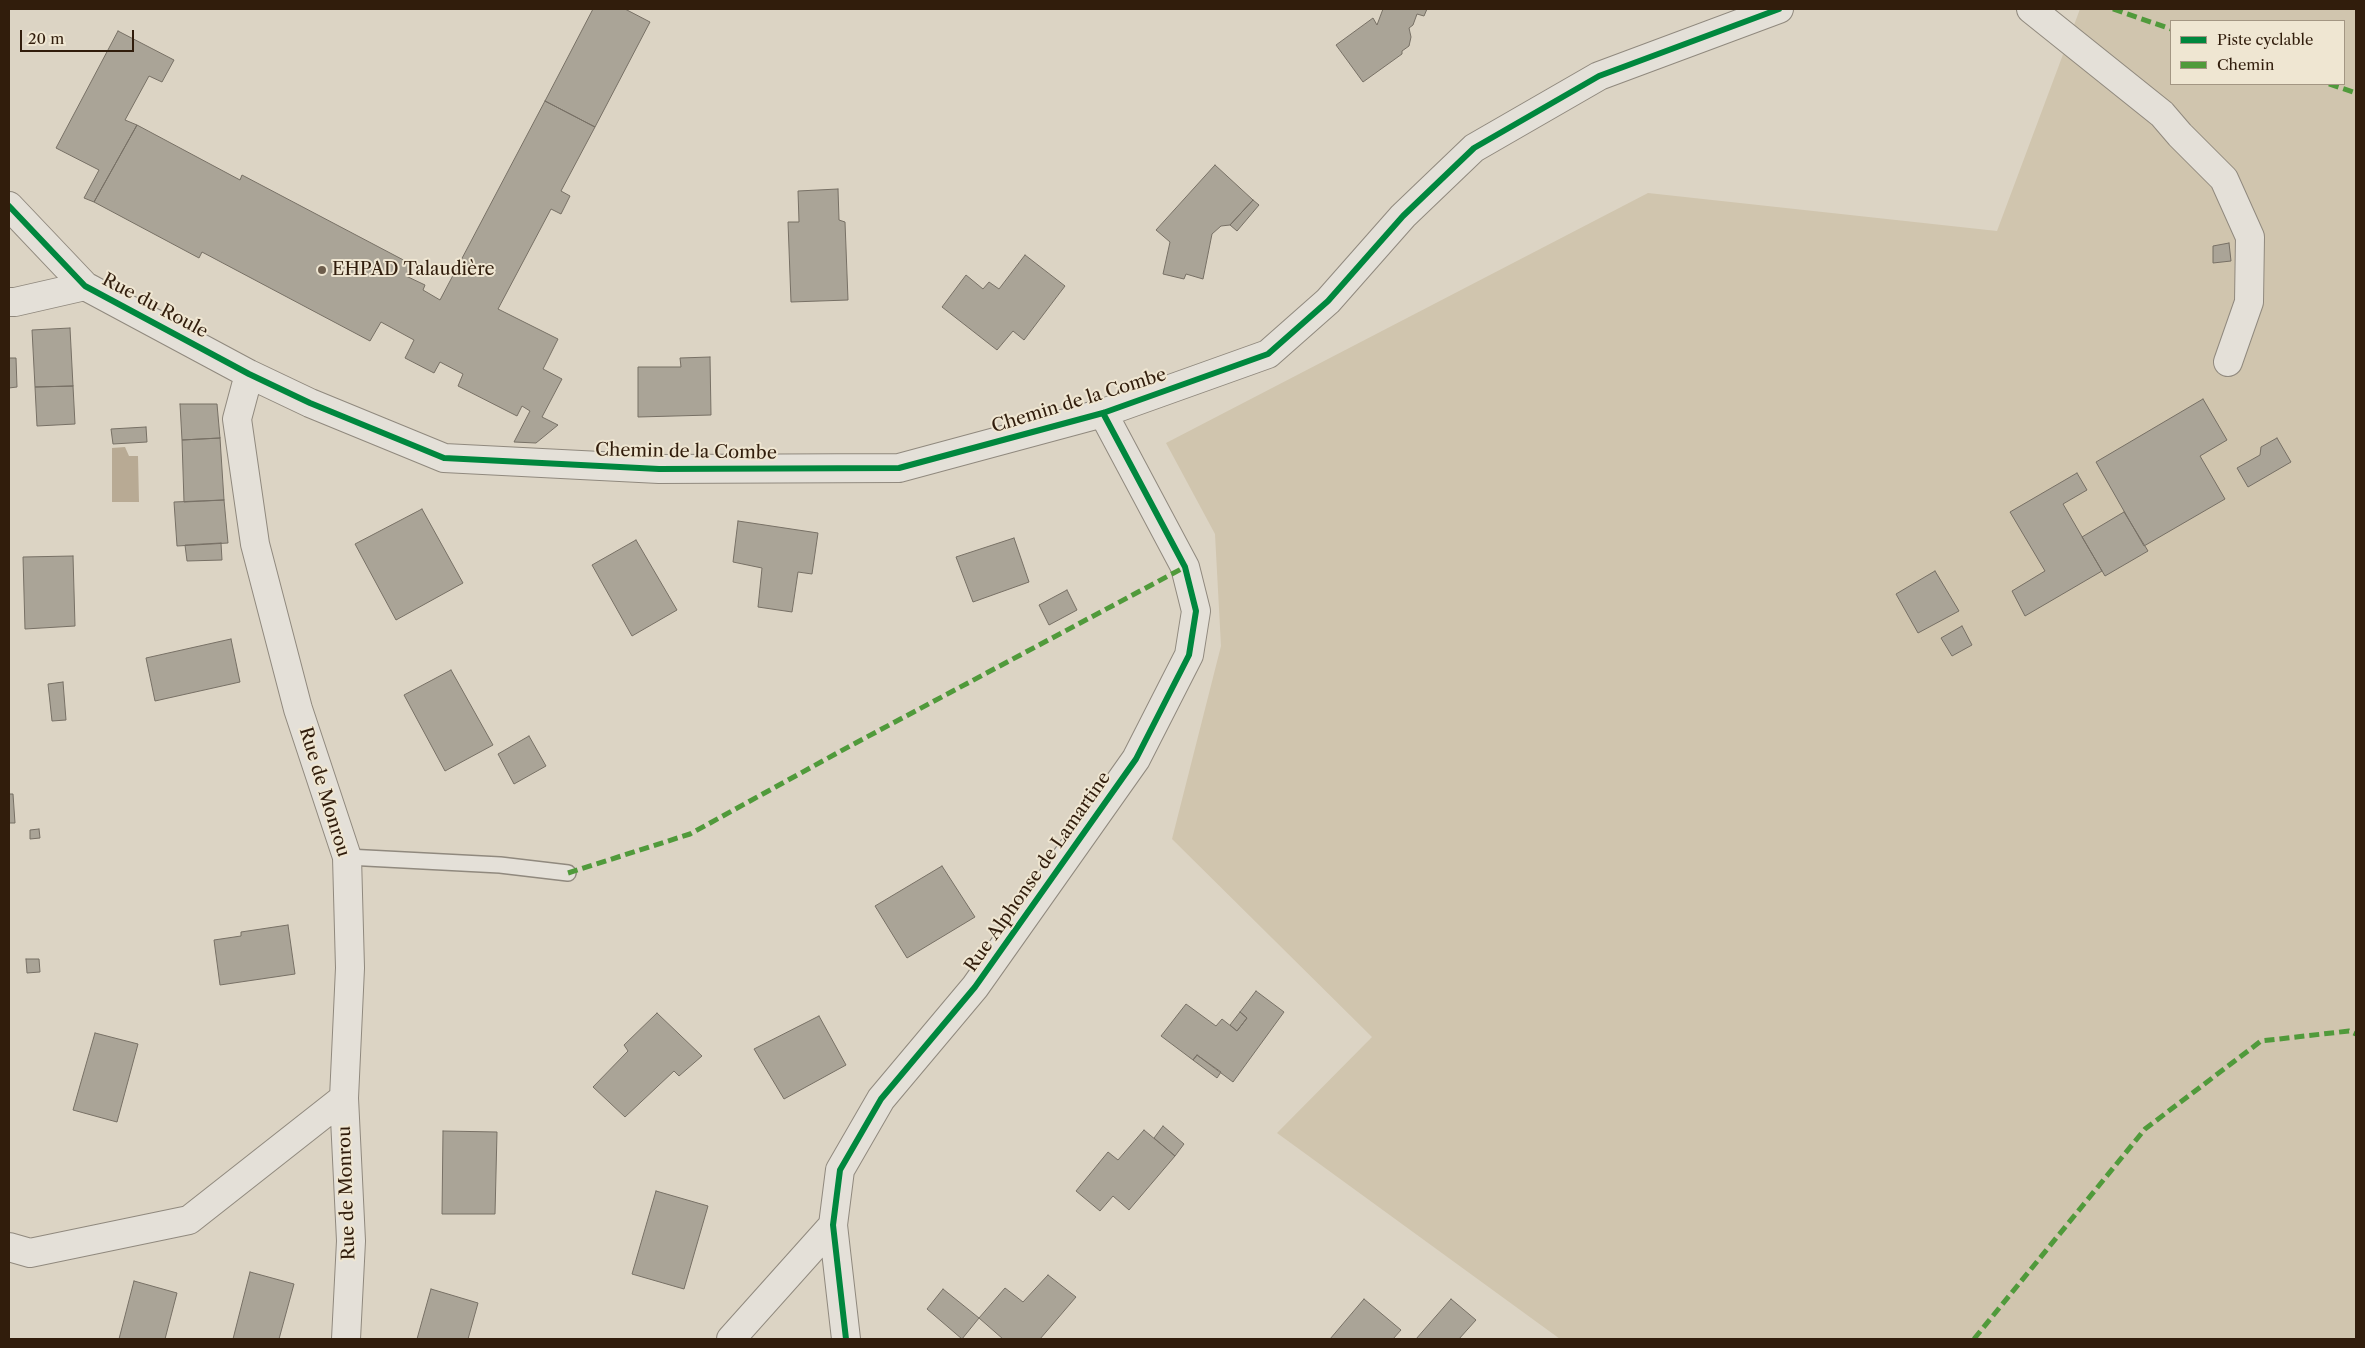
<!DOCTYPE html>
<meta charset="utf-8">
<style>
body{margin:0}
#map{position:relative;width:2365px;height:1348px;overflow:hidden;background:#dcd4c4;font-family:"Libre Caslon Text",serif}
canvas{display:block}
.frame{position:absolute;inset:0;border:10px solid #311d0c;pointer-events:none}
.legend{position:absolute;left:2170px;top:20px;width:175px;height:65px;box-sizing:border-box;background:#efe6d2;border:1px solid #a39683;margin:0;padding:6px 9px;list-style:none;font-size:15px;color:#311d0c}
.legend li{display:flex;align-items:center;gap:10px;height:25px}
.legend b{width:25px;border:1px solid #a39683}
.scale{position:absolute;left:20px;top:30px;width:114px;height:22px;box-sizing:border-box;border:2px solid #311d0c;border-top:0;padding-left:6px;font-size:15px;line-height:18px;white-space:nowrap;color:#311d0c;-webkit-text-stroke:4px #efe6d2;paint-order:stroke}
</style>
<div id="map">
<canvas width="2365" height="1348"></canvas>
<div class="frame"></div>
<ul class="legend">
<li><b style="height:6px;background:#00873e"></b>Piste cyclable</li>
<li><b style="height:6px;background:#509a3b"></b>Chemin</li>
</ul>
<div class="scale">20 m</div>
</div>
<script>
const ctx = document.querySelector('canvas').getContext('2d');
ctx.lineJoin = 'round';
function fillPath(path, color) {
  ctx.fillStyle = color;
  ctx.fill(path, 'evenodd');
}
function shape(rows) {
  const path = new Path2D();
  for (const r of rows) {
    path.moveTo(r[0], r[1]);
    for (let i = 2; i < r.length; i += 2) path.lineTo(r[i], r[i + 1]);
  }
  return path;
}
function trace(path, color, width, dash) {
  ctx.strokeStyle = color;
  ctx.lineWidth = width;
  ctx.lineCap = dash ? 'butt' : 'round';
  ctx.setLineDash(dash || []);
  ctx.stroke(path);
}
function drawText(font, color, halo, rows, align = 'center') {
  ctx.font = font + ' "Libre Caslon Text",serif';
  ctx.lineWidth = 4;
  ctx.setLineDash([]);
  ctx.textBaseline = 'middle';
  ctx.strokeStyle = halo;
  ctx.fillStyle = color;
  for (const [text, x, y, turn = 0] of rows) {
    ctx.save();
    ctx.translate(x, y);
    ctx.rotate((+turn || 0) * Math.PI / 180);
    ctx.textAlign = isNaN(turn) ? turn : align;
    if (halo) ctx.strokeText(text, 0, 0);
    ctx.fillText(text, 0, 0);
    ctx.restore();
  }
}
fillPath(shape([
 [2080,9,2356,9,2356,1339,1560,1339,1277,1133,1372,1037,1172,839,1221,646,1215,534,1166,443,1648,193,1997,231],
 [2171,21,2344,21,2344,84,2171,84]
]), '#d0c5ae');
fillPath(shape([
 [125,447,129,456,138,456,139,502,112,502,112,448]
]), '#b8aa94');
const building = shape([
 [593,9,625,9,650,22,595,127,545,101,593,9],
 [1383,9,1427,9,1424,16,1417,14,1413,25,1409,28,1411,37,1409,46,1402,51,1402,54,1363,82,1336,45,1373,18,1377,25,1383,9],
 [118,31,174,60,162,82,149,76,125,120,137,125,94,202,84,198,99,170,56,148,118,31],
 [545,101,595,127,561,191,570,196,561,214,551,209,498,309,558,339,543,369,562,379,542,417,558,425,536,443,514,442,530,411,522,406,517,416,458,386,463,374,440,362,434,373,405,358,414,340,381,322,370,341,202,252,199,258,94,202,137,125,240,180,242,175,411,264,406,276,425,285,423,290,440,300,545,101],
 [1215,165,1253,200,1230,225,1221,226,1212,234,1203,279,1186,274,1184,279,1163,274,1170,242,1156,230,1215,165],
 [838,189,839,220,845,222,848,300,791,302,788,222,799,222,798,191,838,189],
 [1253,200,1259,205,1237,231,1230,225,1253,200],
 [2229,243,2231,261,2213,263,2213,246,2229,243],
 [1025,255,1065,286,1024,340,1013,331,997,350,942,307,966,275,983,289,989,282,999,289,1025,255],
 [70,328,73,386,35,387,32,330,70,328],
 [710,357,711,415,638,417,638,367,681,367,680,358,710,357],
 [9,358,16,358,17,387,9,388,9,358],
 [73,386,75,424,37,426,35,387,73,386],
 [2203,399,2227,440,2200,456,2225,499,2144,546,2096,462,2203,399],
 [180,404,217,404,220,438,182,440,180,404],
 [146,427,147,442,113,444,111,429,146,427],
 [220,438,224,500,184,502,182,440,220,438],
 [2277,438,2291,462,2248,487,2237,468,2260,455,2261,447,2277,438],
 [2077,473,2087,490,2063,504,2102,571,2025,616,2012,591,2045,571,2010,512,2077,473],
 [224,500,228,543,177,546,174,502,224,500],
 [422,509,463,583,396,620,355,544,422,509],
 [2124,512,2148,551,2105,576,2082,537,2124,512],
 [738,521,818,533,812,574,798,572,792,612,758,607,762,568,733,562,738,521],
 [1014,538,1029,582,973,602,956,557,1014,538],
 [636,540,677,610,632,636,592,565,636,540],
 [221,543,222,560,187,561,185,545,221,543],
 [73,556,75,626,25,629,23,557,73,556],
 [1935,571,1959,611,1918,633,1896,594,1935,571],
 [1067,590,1077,610,1049,625,1039,605,1067,590],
 [1962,626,1972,645,1952,656,1941,638,1962,626],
 [231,639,240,682,155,701,146,658,231,639],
 [451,670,493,745,445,771,404,695,451,670],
 [63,682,66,720,52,721,48,684,63,682],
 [529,736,546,766,514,784,498,754,529,736],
 [9,794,13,794,15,823,9,823,9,794],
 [39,829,40,838,30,839,30,830,39,829],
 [942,866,975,917,907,958,875,906,942,866],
 [288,925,295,974,220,985,214,940,241,936,241,932,288,925],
 [26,959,39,959,40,972,27,973,26,959],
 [1256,991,1284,1012,1233,1082,1197,1055,1193,1060,1161,1036,1186,1004,1216,1026,1222,1019,1237,1031,1247,1018,1240,1012,1256,991],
 [1240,1012,1247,1018,1237,1031,1230,1025,1240,1012],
 [657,1013,702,1056,679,1076,674,1071,625,1117,593,1087,628,1051,624,1045,657,1013],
 [819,1016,846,1065,784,1099,754,1049,819,1016],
 [95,1033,138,1044,117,1122,73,1110,95,1033],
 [1197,1055,1221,1072,1217,1078,1193,1060,1197,1055],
 [1163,1126,1184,1144,1175,1156,1154,1138,1163,1126],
 [1144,1130,1175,1156,1129,1210,1113,1196,1100,1211,1076,1191,1108,1152,1118,1160,1144,1130],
 [443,1131,497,1132,495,1214,442,1214,443,1131],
 [656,1191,708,1206,684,1289,632,1274,656,1191],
 [250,1272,294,1284,279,1339,233,1339,250,1272],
 [1048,1275,1076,1297,1040,1339,1003,1339,979,1318,1005,1288,1023,1302,1048,1275],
 [134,1281,177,1293,165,1339,119,1339,134,1281],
 [431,1289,478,1303,468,1339,417,1339,431,1289],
 [943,1289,979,1318,962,1339,927,1309,943,1289],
 [1364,1299,1401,1330,1393,1339,1330,1339,1364,1299],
 [1451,1299,1476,1320,1459,1339,1416,1339,1451,1299]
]);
fillPath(building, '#aaa497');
trace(building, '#777065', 1);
const lane = shape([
 [347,857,500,865,568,873]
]);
const street = shape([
 [2031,9,2162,114,2180,135,2224,179,2250,237,2249,302,2228,362],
 [9,206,85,286,249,374,310,403,444,458,659,469,899,468,1103,413,1268,354,1328,301,1403,216,1474,148,1599,76,1779,9],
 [9,302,15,302,85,286],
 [249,374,237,419,255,544,298,709,347,857,350,968,344,1098,351,1241,346,1339],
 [9,1247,30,1253,189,1220,344,1098],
 [731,1339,833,1225],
 [846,1339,833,1225,840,1170,881,1099,975,987,1136,759,1189,655,1196,611,1185,567,1103,413]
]);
trace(lane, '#90897e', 18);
trace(street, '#90897e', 30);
trace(lane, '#e4e0d8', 15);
trace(street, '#e4e0d8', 28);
trace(shape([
 [2113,9,2171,29],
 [2329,84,2356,93],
 [568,873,690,834,850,746,1185,567],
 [1974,1339,2145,1129,2261,1041,2349,1031,2356,1034]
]), '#509a3b', 5, [10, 5]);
trace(shape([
 [9,206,85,286,249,374,310,403,444,458,659,469,899,468,1103,413,1268,354,1328,301,1403,216,1474,148,1599,76,1779,9],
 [846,1339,833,1225,840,1170,881,1099,975,987,1136,759,1189,655,1196,611,1185,567,1103,413]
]), '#00873e', 6);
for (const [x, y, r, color] of [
 [322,270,5,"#6d5d4c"]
]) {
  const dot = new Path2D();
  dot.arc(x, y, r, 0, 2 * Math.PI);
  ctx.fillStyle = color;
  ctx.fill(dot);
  trace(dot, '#efe6d2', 2);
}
drawText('18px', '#311d0c', '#efe6d2', [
 ["EHPAD Talaudière",332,270]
], 'left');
drawText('18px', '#311d0c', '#efe6d2', [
 ["Rue du Roule",155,306,28],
 ["Chemin de la Combe",1079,401,-17],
 ["Chemin de la Combe",686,452,1],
 ["Rue de Monrou",324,792,73],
 ["Rue Alphonse de Lamartine",1038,872,-55],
 ["Rue de Monrou",347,1193,-92]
]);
</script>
